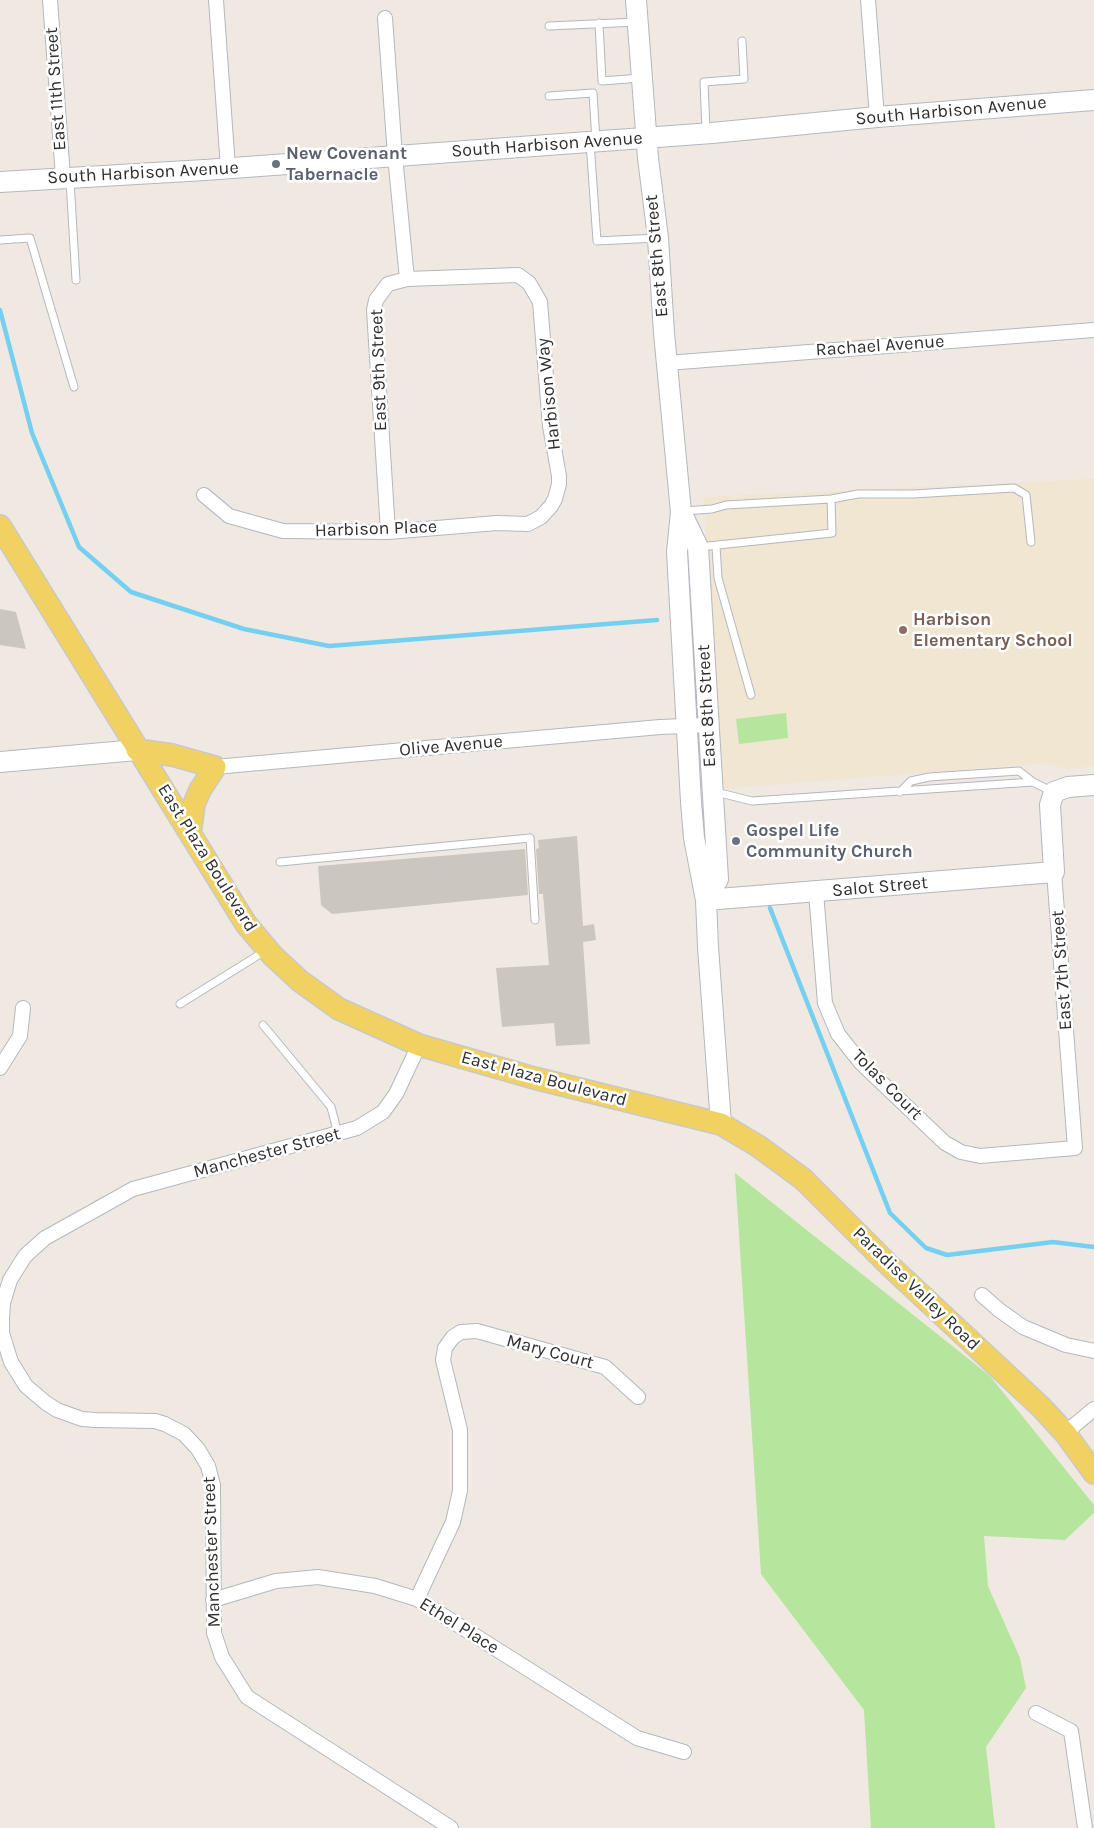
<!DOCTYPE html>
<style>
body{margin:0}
canvas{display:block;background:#efe9e1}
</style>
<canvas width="1094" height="1828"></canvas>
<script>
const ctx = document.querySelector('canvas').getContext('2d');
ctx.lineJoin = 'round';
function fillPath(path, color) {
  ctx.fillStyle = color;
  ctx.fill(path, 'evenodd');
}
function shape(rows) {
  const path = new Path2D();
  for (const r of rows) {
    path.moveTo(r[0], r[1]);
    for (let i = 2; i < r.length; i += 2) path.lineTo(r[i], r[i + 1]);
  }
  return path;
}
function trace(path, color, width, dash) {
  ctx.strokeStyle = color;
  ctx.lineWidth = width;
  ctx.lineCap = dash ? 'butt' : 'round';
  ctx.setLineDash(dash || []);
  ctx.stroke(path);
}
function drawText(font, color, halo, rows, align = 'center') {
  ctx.font = font + ' Karla,sans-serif';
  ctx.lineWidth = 5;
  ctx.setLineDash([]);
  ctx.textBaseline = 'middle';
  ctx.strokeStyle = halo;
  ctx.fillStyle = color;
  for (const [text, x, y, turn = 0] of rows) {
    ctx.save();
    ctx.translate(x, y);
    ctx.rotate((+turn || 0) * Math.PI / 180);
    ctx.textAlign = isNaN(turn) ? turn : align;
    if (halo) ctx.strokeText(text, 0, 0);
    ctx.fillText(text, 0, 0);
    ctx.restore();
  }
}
fillPath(shape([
 [1094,479,1094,766,1066,769,1047,763,720,789,704,497]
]), '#f0e6d1');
fillPath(shape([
 [786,713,788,738,739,744,736,719],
 [735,1173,990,1376,1094,1505,1094,1513,1065,1540,984,1536,988,1586,1020,1658,1026,1688,986,1747,995,1828,871,1828,864,1710,761,1574]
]), '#b6e59e');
trace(shape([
 [0,310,32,433,79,547,131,592,244,629,329,646,657,620],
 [770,908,890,1213,926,1248,947,1255,1053,1242,1094,1247]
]), '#75cff0', 4.5);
fillPath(shape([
 [0,609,16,612,26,649,0,645],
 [577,836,583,926,594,924,596,940,583,942,590,1044,556,1046,554,1023,502,1027,496,968,549,965,543,894,539,894,536,849,539,848,538,840],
 [525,849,528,895,332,914,321,905,318,866]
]), '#cbc7bf');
const lane = shape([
 [599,23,602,81,641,78],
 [549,26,637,22],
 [549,96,593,93,596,141],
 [706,131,704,82,744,79,742,41],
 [590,142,597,241,657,238],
 [70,181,76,280],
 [0,240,30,238,74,387],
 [684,511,712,509,726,505,831,499,858,494,913,494,1014,488,1026,495,1031,542],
 [716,546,718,578,751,695],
 [699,547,832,533,831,499],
 [716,792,752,801,1033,782,1053,792],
 [900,792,911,781,929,777,1019,771,1033,782],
 [280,862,530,838,535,920],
 [180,1004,265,951],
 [263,1025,331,1107,338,1134]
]);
const street = shape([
 [50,0,63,177],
 [216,0,228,168],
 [868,0,877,117],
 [385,18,395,156,407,279],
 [667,363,1094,330],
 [204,495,229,516,283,531,388,532,497,523,528,524,541,517,551,506,555,499,559,484,559,476,550,426,540,302,529,283,518,275,407,279,388,284,376,300,374,310,388,532],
 [215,767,660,727,708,725],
 [816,892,825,1003,838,1034,861,1063,945,1143,961,1152,980,1156,1075,1148,1054,872],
 [419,1045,396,1094,383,1112,357,1128,133,1189,45,1238,25,1256,10,1280,3,1303,2,1318,2,1333,11,1362,26,1386,46,1403,57,1410,82,1419,95,1420,155,1421,165,1424,184,1434,198,1449,208,1466,213,1485,214,1633,222,1657,247,1697,451,1828],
 [0,1068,20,1036,23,1008],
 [982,1295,999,1310,1023,1327,1066,1345,1094,1351],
 [1065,1433,1094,1409],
 [417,1599,453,1522,460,1491,460,1430,443,1360,445,1348,453,1337,461,1332,477,1331,605,1367,638,1397],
 [213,1600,276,1581,318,1577,375,1586,417,1599,637,1738,684,1752],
 [1036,1713,1071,1731,1085,1828]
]);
const secondary = shape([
 [636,0,648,158,658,238,664,333,681,512,677,552,691,802,694,838,706,900,708,947,721,1124],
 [0,182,205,170,712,133,877,117,1094,100],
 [681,512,698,547,718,879,706,900],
 [0,762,137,750],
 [706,900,1054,872,1050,805,1054,792,1068,787,1094,785]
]);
const primary = shape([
 [0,526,246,924,273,956,300,981,339,1009,419,1045,534,1078,721,1124,758,1146,803,1179,890,1266,1041,1407,1065,1433,1094,1473],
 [137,750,172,755,215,767,200,790,194,804,190,833]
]);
trace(lane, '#b4b7c1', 9);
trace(street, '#b4b7c1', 16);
trace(secondary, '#b4b7c1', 22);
trace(primary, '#c9c9c9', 24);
trace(lane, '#fff', 7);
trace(street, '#fff', 14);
trace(secondary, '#fff', 20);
trace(primary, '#f2d163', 21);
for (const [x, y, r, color] of [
 [276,164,5,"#6b7280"],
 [903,630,5,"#8d6e63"],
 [736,841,5,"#6b7280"]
]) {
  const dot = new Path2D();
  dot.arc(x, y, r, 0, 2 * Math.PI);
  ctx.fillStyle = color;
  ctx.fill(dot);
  trace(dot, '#fff', 2);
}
drawText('18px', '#2e2e2e', '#fff', [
 ["East 11th Street",56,89,-94],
 ["South Harbison Avenue",951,111,-5],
 ["South Harbison Avenue",547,145,-4],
 ["South Harbison Avenue",143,173,-3],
 ["East 8th Street",657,256,-95],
 ["Rachael Avenue",880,346,-4],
 ["East 9th Street",379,370,-92],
 ["Harbison Way",549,394,-96],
 ["Harbison Place",376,529,-2],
 ["East 8th Street",707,706,-93],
 ["Olive Avenue",451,746,-5],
 ["East Plaza Boulevard",207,858,58],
 ["Salot Street",880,887,-5],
 ["East 7th Street",1062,970,-94],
 ["East Plaza Boulevard",544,1079,15],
 ["Tolas Court",887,1085,45],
 ["Manchester Street",267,1153,-15],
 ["Paradise Valley Road",916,1289,44],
 ["Mary Court",550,1352,15],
 ["Manchester Street",212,1552,-92],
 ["Ethel Place",459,1626,32]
]);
drawText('bold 18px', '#5b616d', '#fff', [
 ["New Covenant",286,154],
 ["Tabernacle",286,175],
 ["Gospel Life",746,831],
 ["Community Church",746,852]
], 'left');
drawText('bold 18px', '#785e54', '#fff', [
 ["Harbison",913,620],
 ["Elementary School",913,641]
], 'left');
</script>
